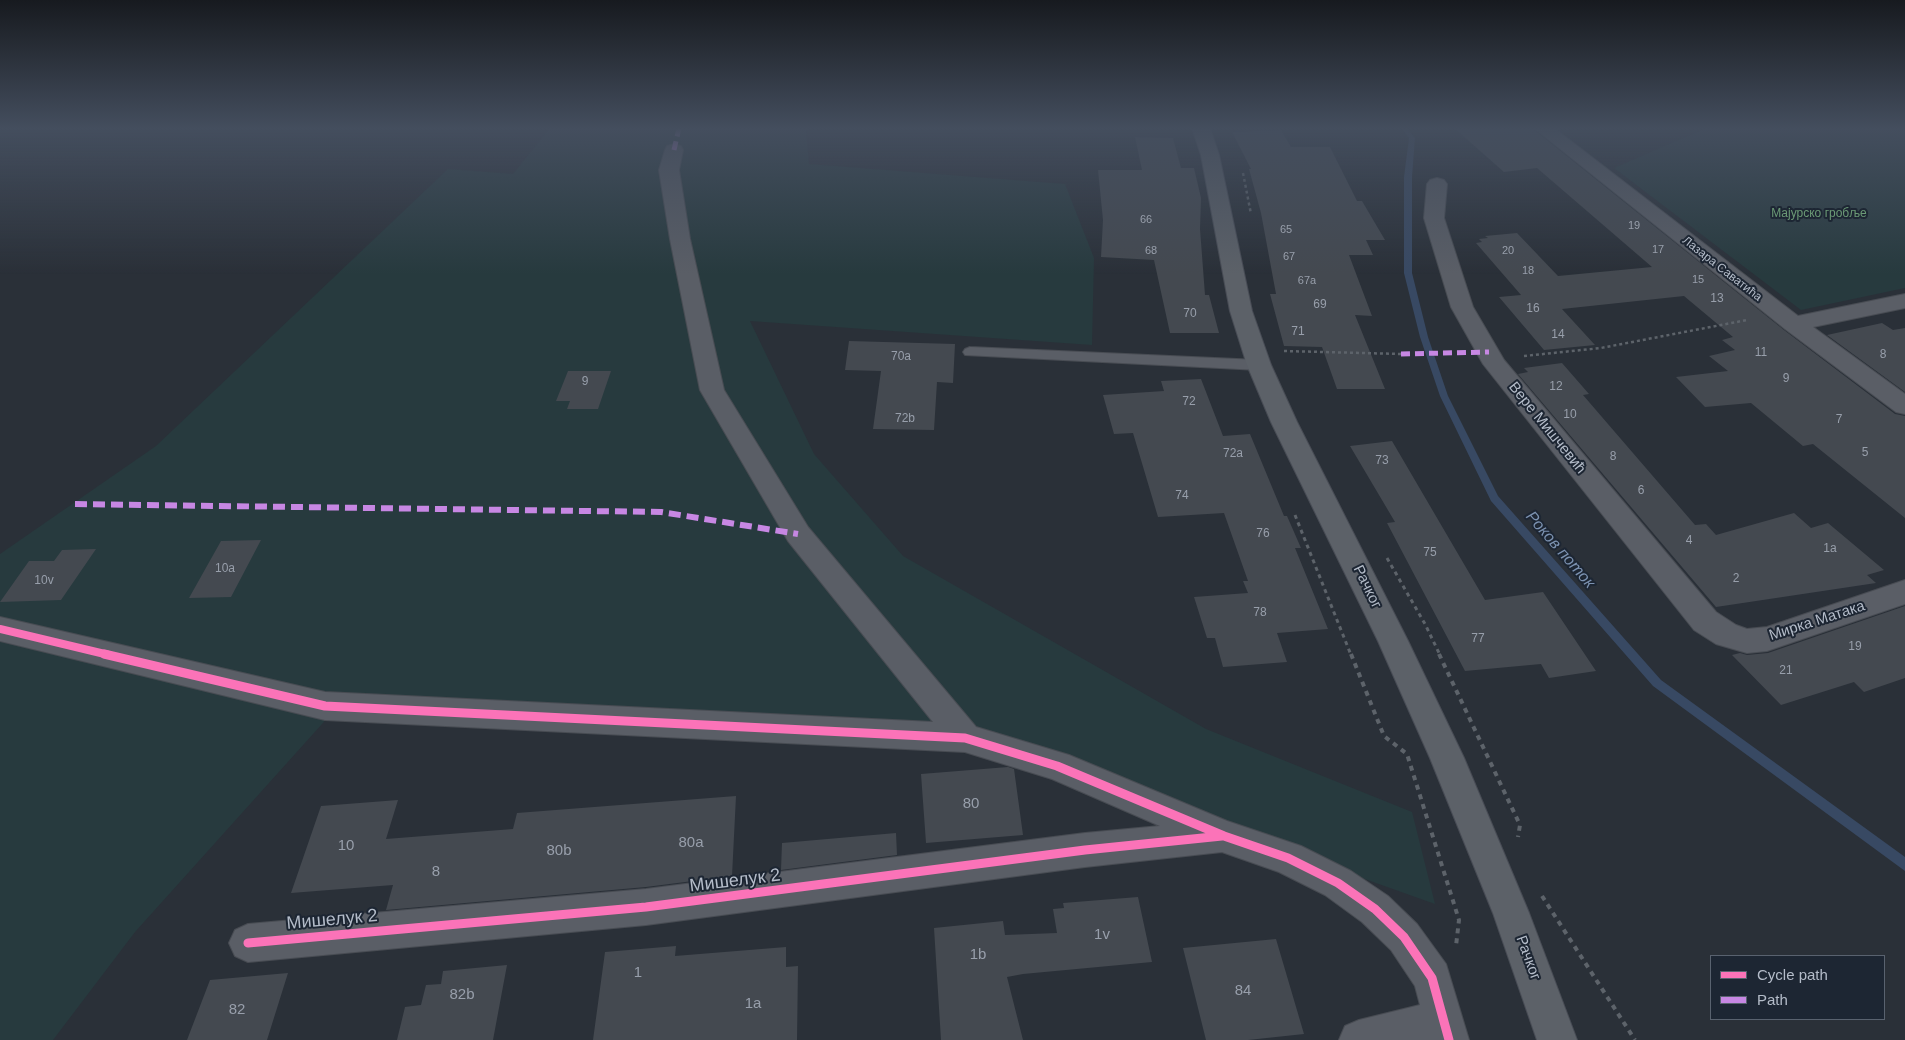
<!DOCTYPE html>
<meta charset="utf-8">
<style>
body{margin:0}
#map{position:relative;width:1905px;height:1040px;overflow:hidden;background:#2a3038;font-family:Helvetica,sans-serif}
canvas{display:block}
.legend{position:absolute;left:1710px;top:955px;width:175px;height:65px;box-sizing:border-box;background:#1d2633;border:1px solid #59626f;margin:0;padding:6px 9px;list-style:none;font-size:15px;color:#b4bcc9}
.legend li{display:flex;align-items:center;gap:10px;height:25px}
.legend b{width:25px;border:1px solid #59626f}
</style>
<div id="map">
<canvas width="1905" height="1040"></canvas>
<ul class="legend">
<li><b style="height:6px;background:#fb73b8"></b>Cycle path</li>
<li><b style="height:6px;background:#c787e3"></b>Path</li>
</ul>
</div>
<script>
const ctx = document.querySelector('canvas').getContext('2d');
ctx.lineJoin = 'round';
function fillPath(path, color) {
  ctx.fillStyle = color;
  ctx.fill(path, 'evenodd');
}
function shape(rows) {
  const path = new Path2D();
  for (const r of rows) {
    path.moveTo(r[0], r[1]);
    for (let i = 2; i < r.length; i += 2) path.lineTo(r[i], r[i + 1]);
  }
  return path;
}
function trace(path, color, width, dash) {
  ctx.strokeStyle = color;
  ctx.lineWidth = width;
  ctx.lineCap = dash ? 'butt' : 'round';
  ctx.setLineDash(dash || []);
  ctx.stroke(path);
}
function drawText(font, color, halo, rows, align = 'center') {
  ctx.font = font + ' Helvetica,sans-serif';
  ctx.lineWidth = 4;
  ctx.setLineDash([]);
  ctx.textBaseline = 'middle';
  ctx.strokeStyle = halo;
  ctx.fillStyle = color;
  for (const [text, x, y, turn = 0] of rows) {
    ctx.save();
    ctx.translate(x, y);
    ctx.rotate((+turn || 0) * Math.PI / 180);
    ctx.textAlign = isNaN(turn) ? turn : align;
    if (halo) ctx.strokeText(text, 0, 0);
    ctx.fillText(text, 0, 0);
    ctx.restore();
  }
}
fillPath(shape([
 [550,128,806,128,809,164,1065,184,1094,258,1092,345,750,321,814,454,903,556,1206,729,1412,812,1435,904,974,740,340,704,135,932,53,1040,0,1040,0,554,156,446,448,169,513,174],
 [1706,128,1905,128,1905,288,1801,310,1614,168]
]), '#273a3e');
fillPath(shape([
 [1401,128,1407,128,1415,138,1412,177,1412,273,1428,337,1448,396,1498,496,1661,680,1905,857,1905,871,1653,686,1491,501,1440,396,1420,337,1404,273,1404,177,1409,138,1401,128]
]), '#384963');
fillPath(shape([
 [1454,128,1532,128,1784,330,1895,414,1905,416,1905,518,1813,444,1803,446,1751,403,1705,407,1676,377,1728,371,1709,356,1735,350,1722,340,1733,337,1684,296,1562,309,1595,345,1544,350,1499,297,1521,295,1476,243,1482,242,1479,239,1488,238,1485,236,1517,233,1558,276,1652,267,1537,168,1504,172],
 [1281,130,1291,147,1330,147,1357,201,1362,201,1385,240,1366,240,1373,255,1349,255,1372,316,1355,315,1385,389,1337,389,1322,347,1284,346,1270,294,1276,294,1261,213,1249,169,1251,169,1232,132],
 [1135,137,1173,138,1181,168,1194,168,1201,198,1200,229,1205,295,1209,295,1219,333,1170,333,1154,260,1101,257,1103,220,1098,170,1142,170],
 [1882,323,1893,330,1905,328,1905,392,1827,335],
 [849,341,955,344,953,383,937,382,934,430,873,429,881,371,845,370],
 [1562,363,1589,394,1583,395,1695,525,1706,524,1716,535,1794,513,1811,528,1828,523,1884,570,1867,575,1876,583,1716,607,1518,374,1528,372,1524,368],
 [568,371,611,371,598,409,567,409,570,401,556,401],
 [1201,379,1223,436,1250,434,1284,516,1287,516,1301,548,1295,548,1328,629,1277,633,1287,662,1223,667,1215,638,1207,638,1194,597,1248,593,1243,581,1248,581,1224,513,1158,517,1133,433,1114,434,1103,395,1164,391,1161,381],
 [1392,441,1485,600,1543,592,1596,671,1549,678,1541,664,1465,671,1387,523,1395,522,1350,446],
 [261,540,231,597,189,598,221,541],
 [96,549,61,600,0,602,29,561,54,561,62,550],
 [1905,606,1905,678,1864,692,1854,682,1781,705,1732,655,1740,653,1747,655,1768,653],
 [1008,767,1014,769,1023,835,926,843,921,774],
 [736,796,732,876,646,887,386,910,393,885,291,893,321,806,398,800,386,839,513,829,517,813],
 [896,833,897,855,781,870,782,843],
 [1138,897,1152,962,1023,974,1007,977,1023,1040,941,1040,934,928,1003,921,1005,935,1057,933,1053,909,1064,908,1063,903],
 [1276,939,1304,1034,1248,1040,1206,1040,1183,948],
 [676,946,675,956,786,947,786,967,798,966,797,1040,593,1040,605,952],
 [507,965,493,1040,397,1040,405,1007,421,1005,426,985,441,984,443,971],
 [288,973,267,1040,187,1040,210,980]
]), '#444950');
const service = shape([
 [970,347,1259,360,1264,362,1267,365,1264,368,1259,370,965,355,963,352,965,349,970,347]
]);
const minor = shape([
 [1534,128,1554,128,1798,316,1905,294,1905,308,1813,327,1905,394,1905,414,1896,412,1785,329,1534,128],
 [674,144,681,146,683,150,679,170,690,239,724,390,808,527,976,727,1069,755,1227,821,1301,846,1351,871,1388,896,1417,924,1446,964,1469,1040,1339,1040,1345,1026,1359,1020,1420,1005,1415,986,1391,950,1362,922,1325,895,1279,872,1222,852,1085,867,646,925,248,962,235,956,229,943,235,930,248,924,646,889,1085,833,1160,826,1052,779,965,752,325,720,0,641,0,617,325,692,933,722,788,541,700,390,670,239,659,170,665,150,667,146,674,144],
 [1437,178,1444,180,1447,184,1444,218,1473,307,1504,360,1716,612,1736,625,1747,629,1767,627,1905,580,1905,604,1767,651,1747,653,1716,644,1694,630,1483,364,1451,307,1424,218,1427,184,1430,180,1437,178]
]);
const primary = shape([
 [1192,128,1210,128,1219,155,1252,311,1271,365,1297,422,1408,641,1464,758,1529,913,1577,1040,1537,1040,1493,913,1430,758,1378,641,1271,422,1247,365,1230,311,1201,155,1192,128]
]);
trace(service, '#484c53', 2);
trace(minor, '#484c53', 2);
trace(primary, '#484c55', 2);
trace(shape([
 [1243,173,1251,214],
 [1284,351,1401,354],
 [1524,356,1601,348,1747,320]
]), '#5d636a', 2.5, [3, 3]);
trace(shape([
 [1295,515,1351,655],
 [1387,558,1425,624,1440,655]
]), '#5d636a', 3, [4, 4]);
trace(shape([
 [1351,654,1384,736,1407,754,1459,920,1456,946],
 [1439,654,1520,825,1518,837],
 [1542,896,1635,1040]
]), '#5d636a', 4, [5, 5]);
fillPath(service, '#5a5e66');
fillPath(minor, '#5a5e66');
fillPath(primary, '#5c6168');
trace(shape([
 [674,150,679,128],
 [1401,354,1489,352]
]), '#c787e3', 5, [9, 5]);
trace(shape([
 [75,504,661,512,798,534]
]), '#c787e3', 6, [12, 6]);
trace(shape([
 [0,629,109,655]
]), '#fb73b8', 8);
trace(shape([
 [104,654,325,706,965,738,1057,766,1224,836,1288,858,1338,883,1375,909,1404,937,1432,978,1449,1040],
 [248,943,646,907,1085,850,1222,836]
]), '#fb73b8', 9);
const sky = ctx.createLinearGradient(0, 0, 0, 274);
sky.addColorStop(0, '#171a1f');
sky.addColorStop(0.47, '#444e5e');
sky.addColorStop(1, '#444e5e00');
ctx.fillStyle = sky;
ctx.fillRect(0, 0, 1905, 274);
drawText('11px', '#989fab', null, [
 ["66",1146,220],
 ["19",1634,226],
 ["65",1286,230],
 ["17",1658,250],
 ["68",1151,251],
 ["20",1508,251],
 ["67",1289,257],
 ["18",1528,271],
 ["15",1698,280],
 ["67a",1307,281]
]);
drawText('12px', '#6b9a76', '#1d2633', [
 ["Мајурско гробље",1819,214]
]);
drawText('12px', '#b4bcc9', '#1d2633', [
 ["Лазара Саватића",1722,269,38]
]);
drawText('12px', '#989fab', null, [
 ["13",1717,299],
 ["69",1320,305],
 ["16",1533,309],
 ["70",1190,314],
 ["71",1298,332],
 ["14",1558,335],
 ["11",1761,353],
 ["8",1883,355],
 ["70a",901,357],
 ["9",1786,379],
 ["9",585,382],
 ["12",1556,387],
 ["72",1189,402],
 ["10",1570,415],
 ["72b",905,419],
 ["7",1839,420],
 ["5",1865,453],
 ["72a",1233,454],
 ["8",1613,457],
 ["73",1382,461],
 ["6",1641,491],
 ["74",1182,496],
 ["76",1263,534],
 ["4",1689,541],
 ["1a",1830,549],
 ["75",1430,553],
 ["10a",225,569],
 ["2",1736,579],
 ["10v",44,581],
 ["78",1260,613],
 ["77",1478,639],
 ["19",1855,647],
 ["21",1786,671]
]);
drawText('15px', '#b4bcc9', '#1d2633', [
 ["Вере Мишчевић",1547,428,51],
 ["Рачког",1367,587,64],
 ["Мирка Матака",1817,621,-18],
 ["Рачког",1528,958,70]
]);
drawText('15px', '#989fab', null, [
 ["80",971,804],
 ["80a",691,843],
 ["10",346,846],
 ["80b",559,851],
 ["8",436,872],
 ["1v",1102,935],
 ["1b",978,955],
 ["1",638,973],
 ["84",1243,991],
 ["82b",462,995],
 ["1a",753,1004],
 ["82",237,1010]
]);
drawText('italic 16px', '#7c92b1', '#1d2633', [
 ["Роков поток",1560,550,49]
]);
drawText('18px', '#b4bcc9', '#1d2633', [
 ["Мишелук 2",735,881,-7],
 ["Мишелук 2",332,920,-5]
]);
</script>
